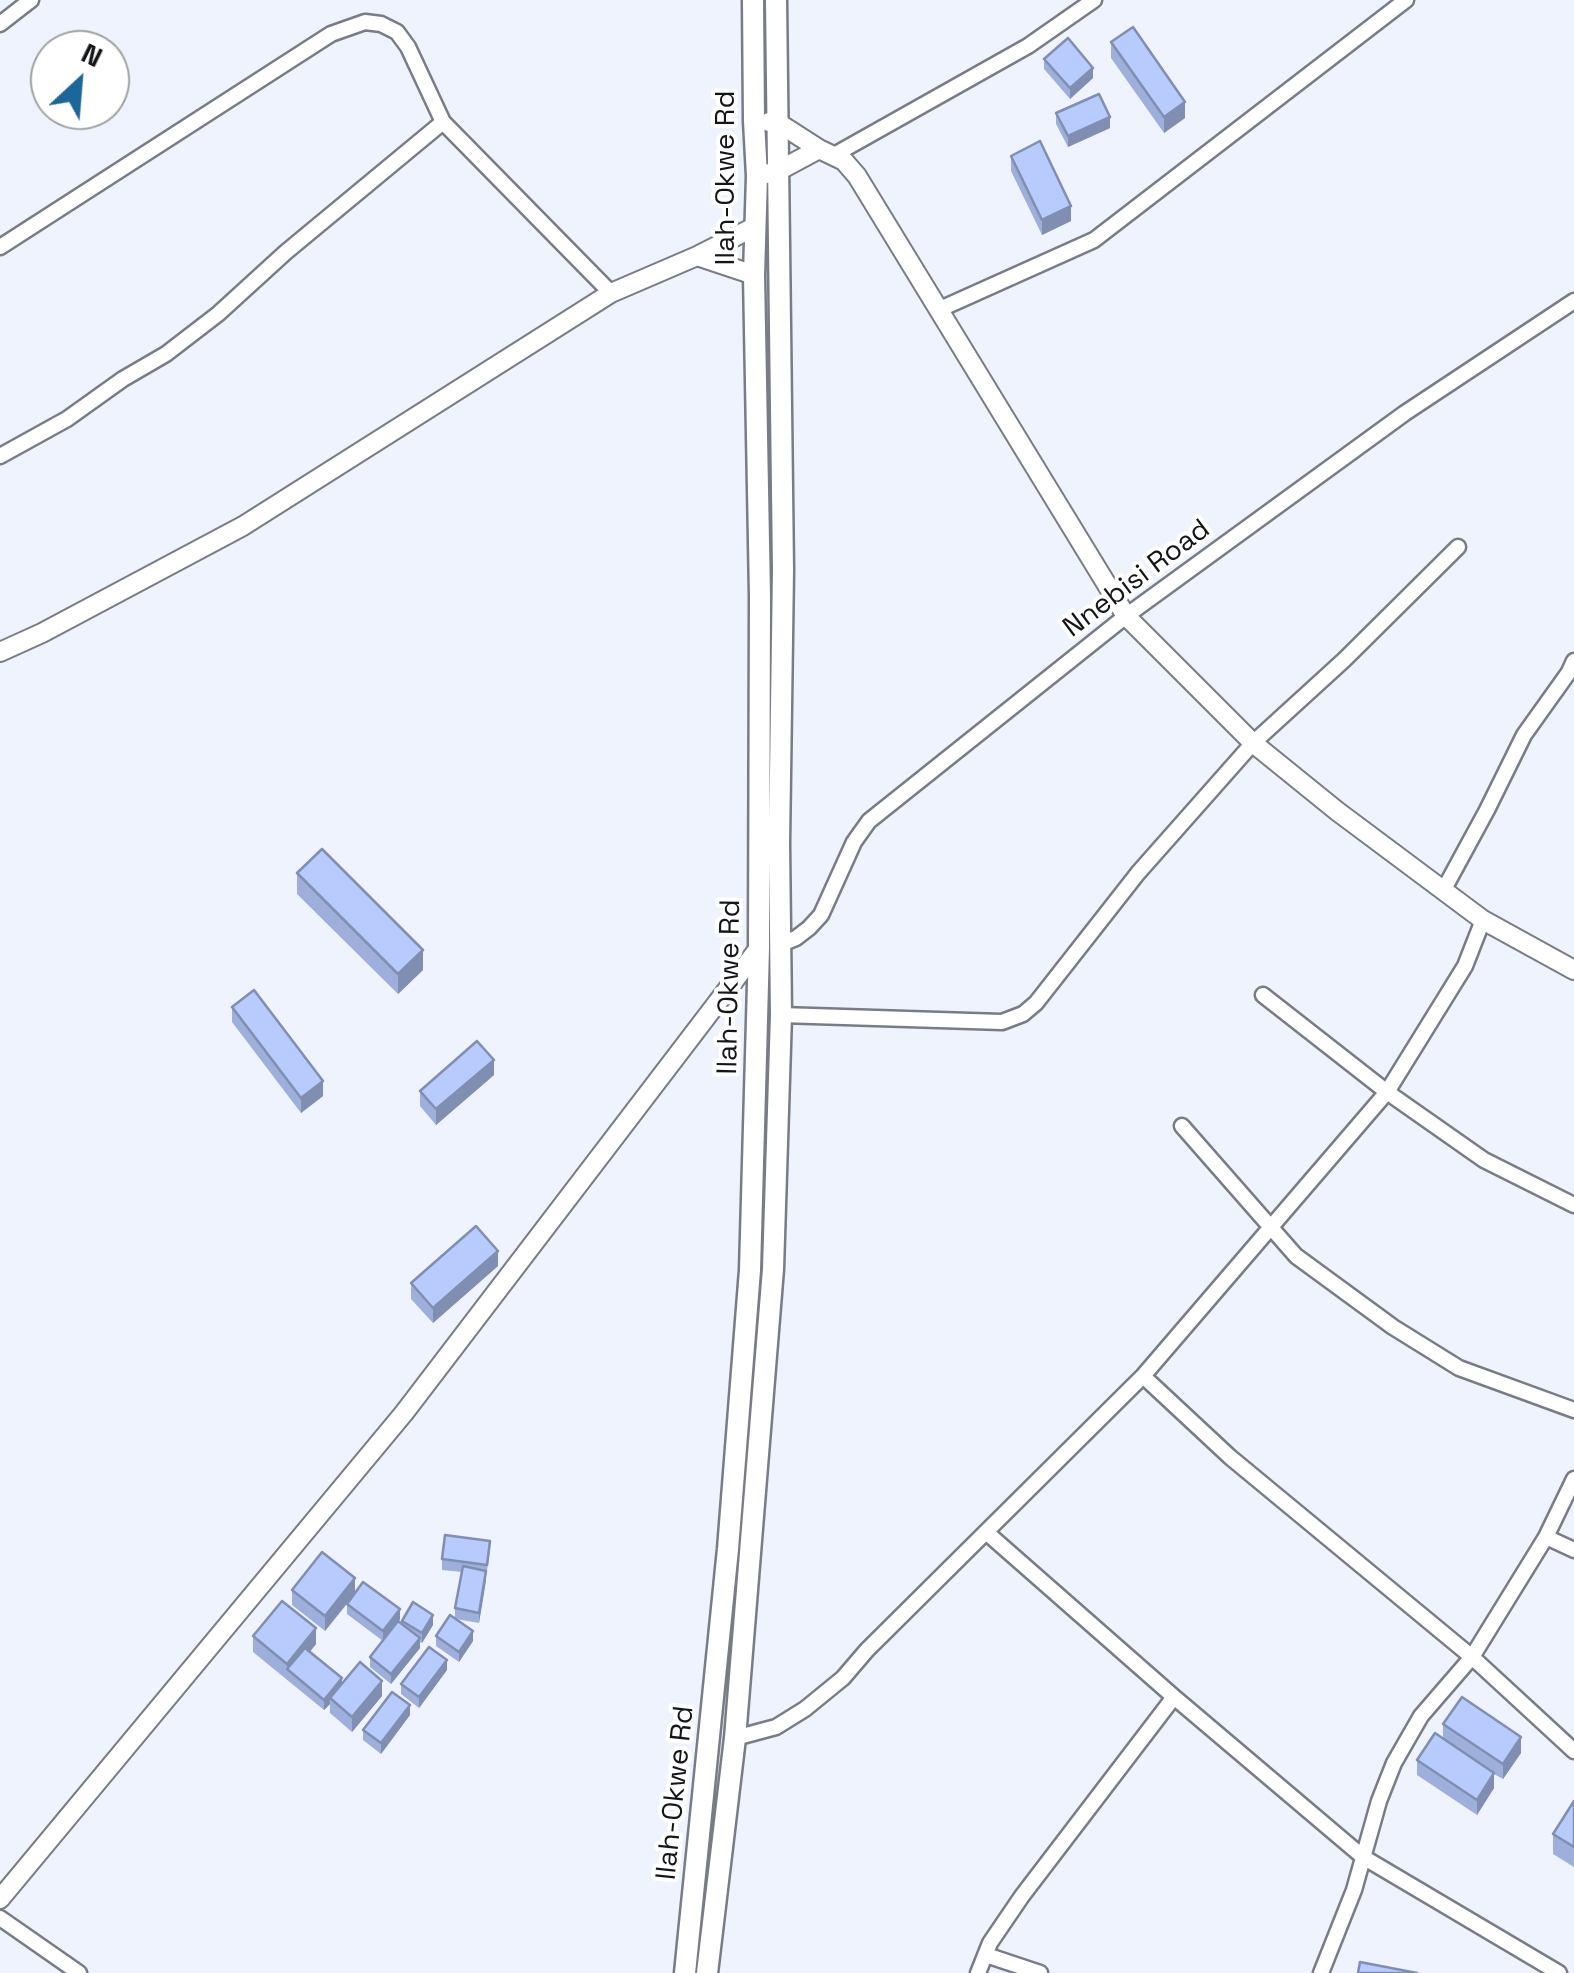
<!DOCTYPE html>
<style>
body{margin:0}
#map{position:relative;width:1574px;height:1973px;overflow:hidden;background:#eff3fd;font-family:"Space Grotesk",sans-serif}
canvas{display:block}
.north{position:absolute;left:30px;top:30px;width:100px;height:100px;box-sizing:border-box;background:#fff;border:2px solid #a1a1a3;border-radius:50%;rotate:26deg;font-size:28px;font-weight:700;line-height:40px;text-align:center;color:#131518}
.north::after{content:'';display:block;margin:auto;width:35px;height:45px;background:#1c679a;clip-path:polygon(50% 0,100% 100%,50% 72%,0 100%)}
</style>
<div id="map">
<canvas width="1574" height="1973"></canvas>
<div class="north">N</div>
</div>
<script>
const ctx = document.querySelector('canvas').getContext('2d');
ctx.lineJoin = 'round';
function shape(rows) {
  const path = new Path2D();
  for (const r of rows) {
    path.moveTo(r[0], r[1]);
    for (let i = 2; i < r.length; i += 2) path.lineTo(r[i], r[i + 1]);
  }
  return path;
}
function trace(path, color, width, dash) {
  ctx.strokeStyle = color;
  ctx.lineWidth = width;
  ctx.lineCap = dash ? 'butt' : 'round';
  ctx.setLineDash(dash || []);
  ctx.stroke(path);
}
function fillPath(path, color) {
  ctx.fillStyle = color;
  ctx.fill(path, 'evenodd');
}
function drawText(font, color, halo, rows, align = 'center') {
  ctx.font = font + ' "Space Grotesk",sans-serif';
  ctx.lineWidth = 8;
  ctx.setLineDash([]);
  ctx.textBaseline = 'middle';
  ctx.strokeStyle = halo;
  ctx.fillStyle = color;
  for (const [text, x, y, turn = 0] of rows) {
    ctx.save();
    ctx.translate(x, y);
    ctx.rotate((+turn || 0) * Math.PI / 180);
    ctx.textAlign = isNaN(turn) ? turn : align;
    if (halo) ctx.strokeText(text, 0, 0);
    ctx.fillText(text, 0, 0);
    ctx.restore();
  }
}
const minor = shape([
 [0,24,31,0],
 [834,155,1028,46,1094,0],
 [0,247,331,34,365,22,381,24,397,32,408,47,443,122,611,293],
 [938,310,1094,240,1406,0],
 [0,456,67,419,123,379,166,354,218,314,286,252,443,122],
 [1443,891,1487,810,1524,735,1569,672,1574,661],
 [779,945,796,938,809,928,821,915,854,842,869,821,1126,616,1405,413,1574,301],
 [1263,995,1387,1092,1484,1160,1574,1205],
 [781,1015,1002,1022,1023,1014,1036,1003,1138,873,1253,743,1344,660,1458,547],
 [1182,1126,1296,1256,1393,1327,1459,1368,1574,1410],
 [1143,1376,1230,1457,1472,1657,1574,1751],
 [986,1532,1174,1697,1363,1857,1559,1973],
 [1546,1537,1574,1550],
 [735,1738,776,1727,805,1709,843,1678,867,1650,1143,1376,1387,1092,1465,966,1483,920],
 [0,1918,79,1973],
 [986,1955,1040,1973],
 [978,1973,990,1943,1022,1896,1174,1697],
 [1321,1973,1354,1890,1379,1801,1394,1763,1421,1716,1472,1657,1546,1537,1574,1479]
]);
const tertiary = shape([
 [769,122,777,122,819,149,844,161,857,176,1126,616,1253,743,1337,811,1483,920,1574,970],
 [766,174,778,171,819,149],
 [697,256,754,275],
 [0,652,42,633,243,526,611,293,697,256,756,226],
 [0,1899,404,1413,759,948]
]);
const secondary = shape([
 [685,1973,728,1549,750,1270,759,948,760,596,754,275,757,176,754,121,753,0],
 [707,1973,735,1738,773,1269,781,1015,779,843,783,570,776,0]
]);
trace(minor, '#787c85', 19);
trace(tertiary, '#787c85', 22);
trace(secondary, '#787c85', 25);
trace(minor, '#fff', 14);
trace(tertiary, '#fff', 18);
trace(secondary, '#fff', 20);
fillPath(shape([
 [1111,42,1185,118,1164,133,1111,58],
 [1044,59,1093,78,1070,99,1044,69],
 [1056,113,1110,128,1068,147,1056,124],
 [1011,156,1071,221,1042,235,1011,171],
 [297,873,423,970,398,994,297,894],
 [232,1007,323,1096,301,1113,232,1022],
 [494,1075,436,1125,420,1106,420,1091],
 [498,1266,433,1323,411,1299,411,1283],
 [490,1551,479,1623,456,1619,473,1641,459,1662,436,1646,436,1636,455,1618,455,1608,462,1572,442,1570,442,1559],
 [292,1590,355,1592,400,1619,399,1621,402,1624,402,1621,433,1625,422,1643,420,1642,420,1648,391,1684,370,1667,370,1657,383,1641,347,1614,347,1604,325,1631,292,1605],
 [253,1636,316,1644,310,1652,342,1683,382,1696,352,1732,330,1713,330,1704,324,1710,253,1652],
 [447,1670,419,1708,401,1694,401,1684],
 [410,1715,381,1754,363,1740,363,1730],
 [1443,1724,1521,1753,1503,1779,1494,1774,1494,1788,1477,1815,1417,1775,1417,1760,1443,1739],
 [1574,1801,1574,1867,1553,1854,1553,1834]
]), '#9dafda');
fillPath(shape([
 [1093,68,1093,78,1070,99,1070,88],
 [1185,102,1185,118,1164,133,1164,117],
 [1110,117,1110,128,1068,147,1068,136],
 [1071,206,1071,221,1042,235,1042,220],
 [423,950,423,970,398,994,398,974],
 [494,1060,494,1075,436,1125,436,1109],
 [323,1081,323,1096,301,1113,301,1098],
 [498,1251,498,1266,433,1323,433,1308],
 [486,1571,486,1581,479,1623,479,1613],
 [355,1578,355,1593,325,1631,325,1616],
 [400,1609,400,1619,383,1641,383,1631],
 [433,1615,433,1625,422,1643,422,1633],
 [316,1628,316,1644,292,1673,287,1669,287,1664],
 [473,1631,473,1641,459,1662,459,1652],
 [420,1638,420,1648,391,1684,391,1674],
 [447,1660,447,1670,419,1708,419,1697],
 [342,1678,342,1689,330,1698,330,1704,324,1710,324,1700],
 [382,1681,382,1696,352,1732,352,1717],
 [410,1705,410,1715,381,1754,381,1743],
 [1521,1737,1521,1753,1503,1779,1503,1764],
 [1494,1773,1494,1788,1477,1815,1477,1800]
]), '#808eb1');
const building = shape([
 [1133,27,1185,102,1164,117,1111,42,1133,27],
 [1068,38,1093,68,1070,88,1044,59,1068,38],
 [1099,94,1110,117,1068,136,1056,113,1099,94],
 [1040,141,1071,206,1042,220,1011,156,1040,141],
 [322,849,423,950,398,974,297,873,322,849],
 [254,990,323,1081,301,1098,232,1007,254,990],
 [477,1041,494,1060,436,1109,420,1091,477,1041],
 [476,1226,498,1251,433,1308,411,1283,476,1226],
 [445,1535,490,1541,487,1565,442,1559,445,1535],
 [322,1552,355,1578,325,1616,292,1590,322,1552],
 [463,1566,486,1571,479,1613,455,1608,463,1566],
 [363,1582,400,1609,383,1631,347,1604,363,1582],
 [282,1601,316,1628,287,1664,253,1636,282,1601],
 [413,1602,433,1615,422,1633,402,1621,413,1602],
 [450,1615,473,1631,459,1652,436,1636,450,1615],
 [398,1621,420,1638,391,1674,370,1657,398,1621],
 [429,1647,447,1660,419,1697,401,1684,429,1647],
 [305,1648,342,1678,324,1700,287,1669,305,1648],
 [360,1662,382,1681,352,1717,330,1698,360,1662],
 [392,1692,410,1705,381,1743,363,1730,392,1692],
 [1462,1697,1521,1737,1503,1764,1443,1724,1462,1697],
 [1435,1733,1494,1773,1477,1800,1417,1760,1435,1733],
 [1574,1801,1574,1847,1553,1834,1574,1801],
 [1360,1962,1417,1973,1358,1973,1360,1962]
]);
fillPath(building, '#b7cbfd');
trace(building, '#808eb1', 2.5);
drawText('28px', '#131518', '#fff', [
 ["Ilah-Okwe Rd",726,178,-90],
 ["Nnebisi Road",1137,579,-37],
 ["Ilah-Okwe Rd",730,987,-89],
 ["Ilah-Okwe Rd",676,1793,-84]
]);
</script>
